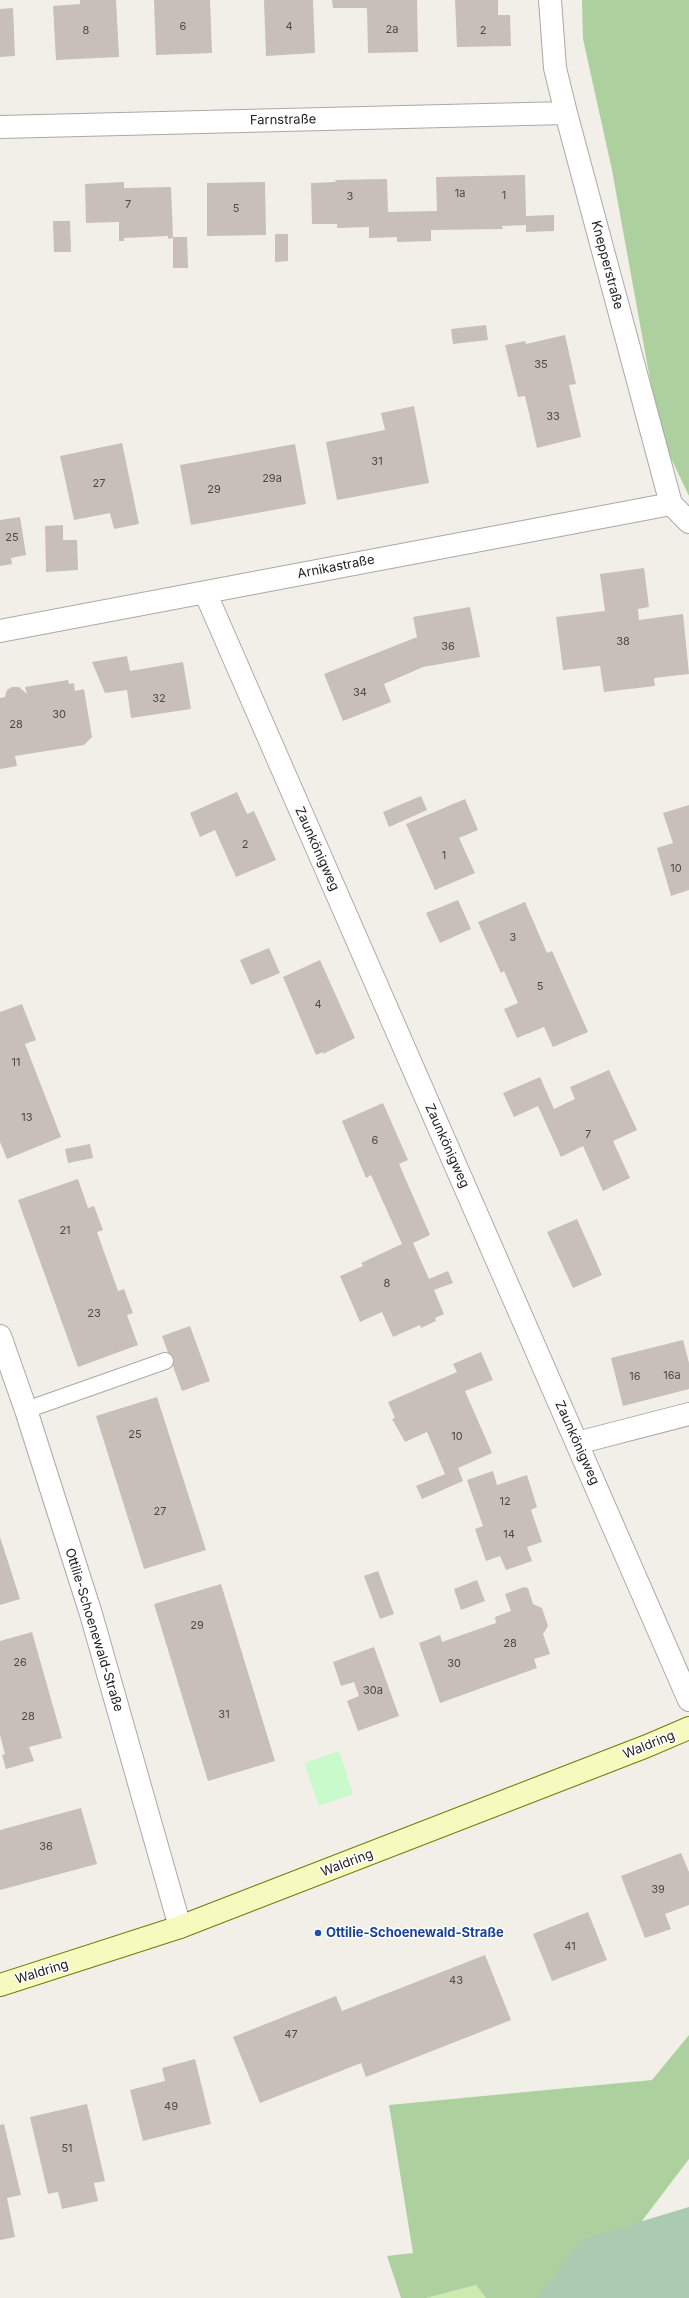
<!DOCTYPE html>
<meta charset="utf-8">
<style>
body{margin:0}
canvas{display:block;background:#f2efe9}
</style>
<canvas width="689" height="2298"></canvas>
<script>
const ctx = document.querySelector('canvas').getContext('2d');
ctx.lineJoin = 'round';
function fillPath(path, color) {
  ctx.fillStyle = color;
  ctx.fill(path, 'evenodd');
}
function shape(rows) {
  const path = new Path2D();
  for (const r of rows) {
    path.moveTo(r[0], r[1]);
    for (let i = 2; i < r.length; i += 2) path.lineTo(r[i], r[i + 1]);
  }
  return path;
}
function trace(path, color, width, dash) {
  ctx.strokeStyle = color;
  ctx.lineWidth = width;
  ctx.lineCap = dash ? 'butt' : 'round';
  ctx.setLineDash(dash || []);
  ctx.stroke(path);
}
function drawText(font, color, halo, rows, align = 'center') {
  ctx.font = font + ' Inter,sans-serif';
  ctx.lineWidth = 3;
  ctx.setLineDash([]);
  ctx.textBaseline = 'middle';
  ctx.strokeStyle = halo;
  ctx.fillStyle = color;
  for (const [text, x, y, turn = 0] of rows) {
    ctx.save();
    ctx.translate(x, y);
    ctx.rotate((+turn || 0) * Math.PI / 180);
    ctx.textAlign = isNaN(turn) ? turn : align;
    if (halo) ctx.strokeText(text, 0, 0);
    ctx.fillText(text, 0, 0);
    ctx.restore();
  }
}
fillPath(shape([
 [476,2285,486,2298,426,2298]
]), '#cdebb0');
fillPath(shape([
 [582,0,689,0,689,496,668,452,651,385,612,170,583,39],
 [689,2035,689,2159,626,2242,580,2298,486,2298,476,2285,426,2298,401,2298,387,2256,413,2253,389,2105,652,2080]
]), '#add19e');
fillPath(shape([
 [689,2207,689,2298,536,2298,583,2239]
]), '#aacbaf');
fillPath(shape([
 [339,1751,353,1794,319,1806,304,1763]
]), '#c8facc');
fillPath(shape([
 [80,0,116,0,119,57,56,60,53,6,80,4],
 [154,0,210,0,212,53,156,55],
 [264,0,313,0,315,53,266,56],
 [332,0,417,0,418,52,368,53,367,8,333,8],
 [455,0,498,0,498,15,510,15,511,46,457,47],
 [13,8,15,56,0,57,0,9],
 [525,175,526,216,554,215,554,231,526,232,526,225,502,226,503,229,431,230,431,241,397,242,397,237,369,238,369,227,337,228,337,224,312,224,311,183,336,182,335,180,387,179,388,212,437,211,436,177],
 [124,182,124,188,171,187,173,238,168,239,168,236,124,238,124,241,119,241,119,222,86,223,85,184],
 [265,182,266,235,207,236,207,183],
 [53,221,70,221,71,252,54,252],
 [275,234,288,234,288,261,275,262],
 [173,237,187,237,188,268,173,268],
 [486,325,488,340,453,344,451,329],
 [565,335,576,384,569,385,581,437,537,448,525,396,518,397,505,345,525,341,526,344],
 [414,406,429,483,337,500,326,442,385,430,381,413],
 [122,443,139,524,114,529,110,513,74,520,60,456],
 [295,444,306,504,191,525,180,465],
 [20,517,26,555,11,558,12,564,0,566,0,520],
 [63,525,63,540,77,540,78,570,46,572,45,526],
 [644,568,649,607,638,609,639,620,683,614,689,674,654,678,655,686,604,692,600,666,563,670,556,617,605,611,600,574],
 [470,607,480,657,423,667,384,684,391,702,343,721,324,674,417,637,413,617],
 [127,656,130,671,183,662,191,709,131,718,127,690,105,693,92,662],
 [68,680,69,684,74,683,75,691,84,689,92,737,84,745,15,756,17,766,0,769,0,698,5,697,7,690,12,687,19,687,27,694,25,687],
 [237,792,247,814,254,811,276,860,236,877,215,830,200,837,190,813],
 [421,796,427,810,389,827,383,812],
 [465,799,478,830,459,838,475,873,435,890,406,824],
 [689,805,689,890,671,896,657,848,673,843,663,813],
 [458,900,471,929,440,943,426,913],
 [525,902,547,953,552,951,588,1032,553,1047,544,1027,517,1038,504,1009,518,1003,504,971,501,973,478,922],
 [269,948,280,973,251,985,240,960],
 [320,960,355,1038,323,1054,323,1052,316,1055,283,977],
 [22,1004,36,1040,25,1044,61,1137,7,1159,0,1142,0,1012],
 [609,1070,637,1130,613,1141,630,1178,603,1191,583,1146,561,1157,538,1106,514,1117,503,1093,540,1077,554,1109,575,1099,570,1087],
 [383,1103,408,1160,399,1164,430,1235,413,1243,429,1279,448,1271,453,1283,434,1290,444,1314,435,1318,436,1321,421,1328,420,1325,393,1337,382,1312,360,1322,340,1276,363,1266,361,1263,402,1244,371,1175,366,1178,342,1121],
 [90,1144,93,1158,68,1163,65,1149],
 [78,1179,88,1208,94,1206,103,1230,97,1232,118,1291,124,1289,133,1313,127,1315,138,1345,78,1367,18,1200],
 [577,1219,602,1275,573,1288,547,1232],
 [190,1326,210,1381,182,1391,162,1336],
 [683,1340,689,1363,689,1389,623,1406,611,1358],
 [481,1352,493,1380,465,1391,492,1453,458,1468,463,1481,422,1499,416,1486,445,1474,427,1432,405,1442,392,1419,395,1418,388,1402,457,1372,453,1364],
 [157,1397,206,1550,144,1569,96,1416],
 [493,1471,497,1485,527,1475,537,1507,531,1510,542,1542,527,1547,532,1561,506,1570,500,1556,486,1561,475,1529,483,1526,467,1480],
 [0,1537,20,1599,0,1605],
 [378,1571,394,1614,380,1619,364,1576],
 [477,1580,485,1601,461,1610,454,1589],
 [221,1584,275,1761,208,1781,154,1604],
 [524,1587,528,1588,533,1604,542,1608,548,1626,543,1634,550,1654,534,1659,537,1668,440,1703,419,1643,440,1635,442,1642,496,1623,495,1617,511,1611,505,1594],
 [32,1632,62,1738,29,1747,34,1761,6,1769,2,1755,5,1754,0,1735,0,1641],
 [374,1647,399,1716,358,1731,347,1701,359,1696,354,1682,341,1686,333,1662],
 [81,1808,97,1864,0,1890,0,1830],
 [681,1853,689,1872,689,1905,665,1914,671,1929,645,1938,621,1876],
 [588,1912,607,1960,552,1981,533,1934],
 [485,1955,511,2020,366,2077,361,2063,260,2103,233,2037,336,1996,342,2011],
 [195,2059,211,2124,143,2141,130,2090,165,2081,162,2068],
 [87,2104,105,2181,94,2183,98,2201,62,2209,58,2192,48,2194,30,2117],
 [4,2124,21,2195,7,2198,15,2237,0,2240,0,2125]
]), '#c7bfb8');
const lane = shape([
 [26,1410,165,1361]
]);
const street = shape([
 [550,0,555,68,566,113,671,504,689,522],
 [0,127,566,113],
 [205,592,689,1700],
 [0,631,671,504],
 [0,1336,26,1410,91,1614,180,1927],
 [577,1443,689,1414]
]);
const secondary = shape([
 [0,1985,180,1927,647,1746,689,1728]
]);
trace(lane, '#a9a9a9', 18);
trace(street, '#a9a9a9', 24);
trace(secondary, '#707d05', 24);
trace(lane, '#fff', 16);
trace(street, '#fff', 22);
trace(secondary, '#f7fabf', 22);
for (const [x, y, r, color] of [
 [318,1933,4,"#1a4fb4"]
]) {
  const dot = new Path2D();
  dot.arc(x, y, r, 0, 2 * Math.PI);
  ctx.fillStyle = color;
  ctx.fill(dot);
  trace(dot, '#fff', 1.5);
}
drawText('11px', '#4b4948', null, [
 ["6",183,27],
 ["4",289,27],
 ["2a",392,30],
 ["8",86,31],
 ["2",483,31],
 ["1a",460,194],
 ["1",504,196],
 ["3",350,197],
 ["7",128,205],
 ["5",236,209],
 ["35",541,365],
 ["33",553,417],
 ["31",377,462],
 ["29a",272,479],
 ["27",99,484],
 ["29",214,490],
 ["25",12,538],
 ["38",623,642],
 ["36",448,647],
 ["34",360,693],
 ["32",159,699],
 ["30",59,715],
 ["28",16,725],
 ["2",245,845],
 ["1",444,856],
 ["10",676,869],
 ["3",513,938],
 ["5",540,987],
 ["4",318,1005],
 ["11",16,1063],
 ["13",27,1118],
 ["7",588,1135],
 ["6",375,1141],
 ["21",65,1231],
 ["8",387,1284],
 ["23",94,1314],
 ["16a",672,1376],
 ["16",635,1377],
 ["25",135,1435],
 ["10",457,1437],
 ["12",505,1502],
 ["27",160,1512],
 ["14",509,1535],
 ["29",197,1626],
 ["28",510,1644],
 ["26",20,1663],
 ["30",454,1664],
 ["30a",373,1691],
 ["31",224,1715],
 ["28",28,1717],
 ["36",46,1847],
 ["39",658,1890],
 ["41",570,1947],
 ["43",456,1981],
 ["47",291,2035],
 ["49",171,2107],
 ["51",67,2149]
]);
drawText('13px', '#222', '#fff', [
 ["Farnstraße",283,120,-1],
 ["Knepperstraße",607,265,75],
 ["Arnikastraße",336,567,-11],
 ["Zaunkönigweg",317,849,66],
 ["Zaunkönigweg",447,1146,66],
 ["Zaunkönigweg",577,1443,66],
 ["Ottilie-Schoenewald-Straße",94,1630,73],
 ["Waldring",649,1745,-22],
 ["Waldring",347,1863,-21],
 ["Waldring",42,1972,-17]
]);
drawText('bold 13px', '#164399', '#fff', [
 ["Ottilie-Schoenewald-Straße",326,1933]
], 'left');
</script>
